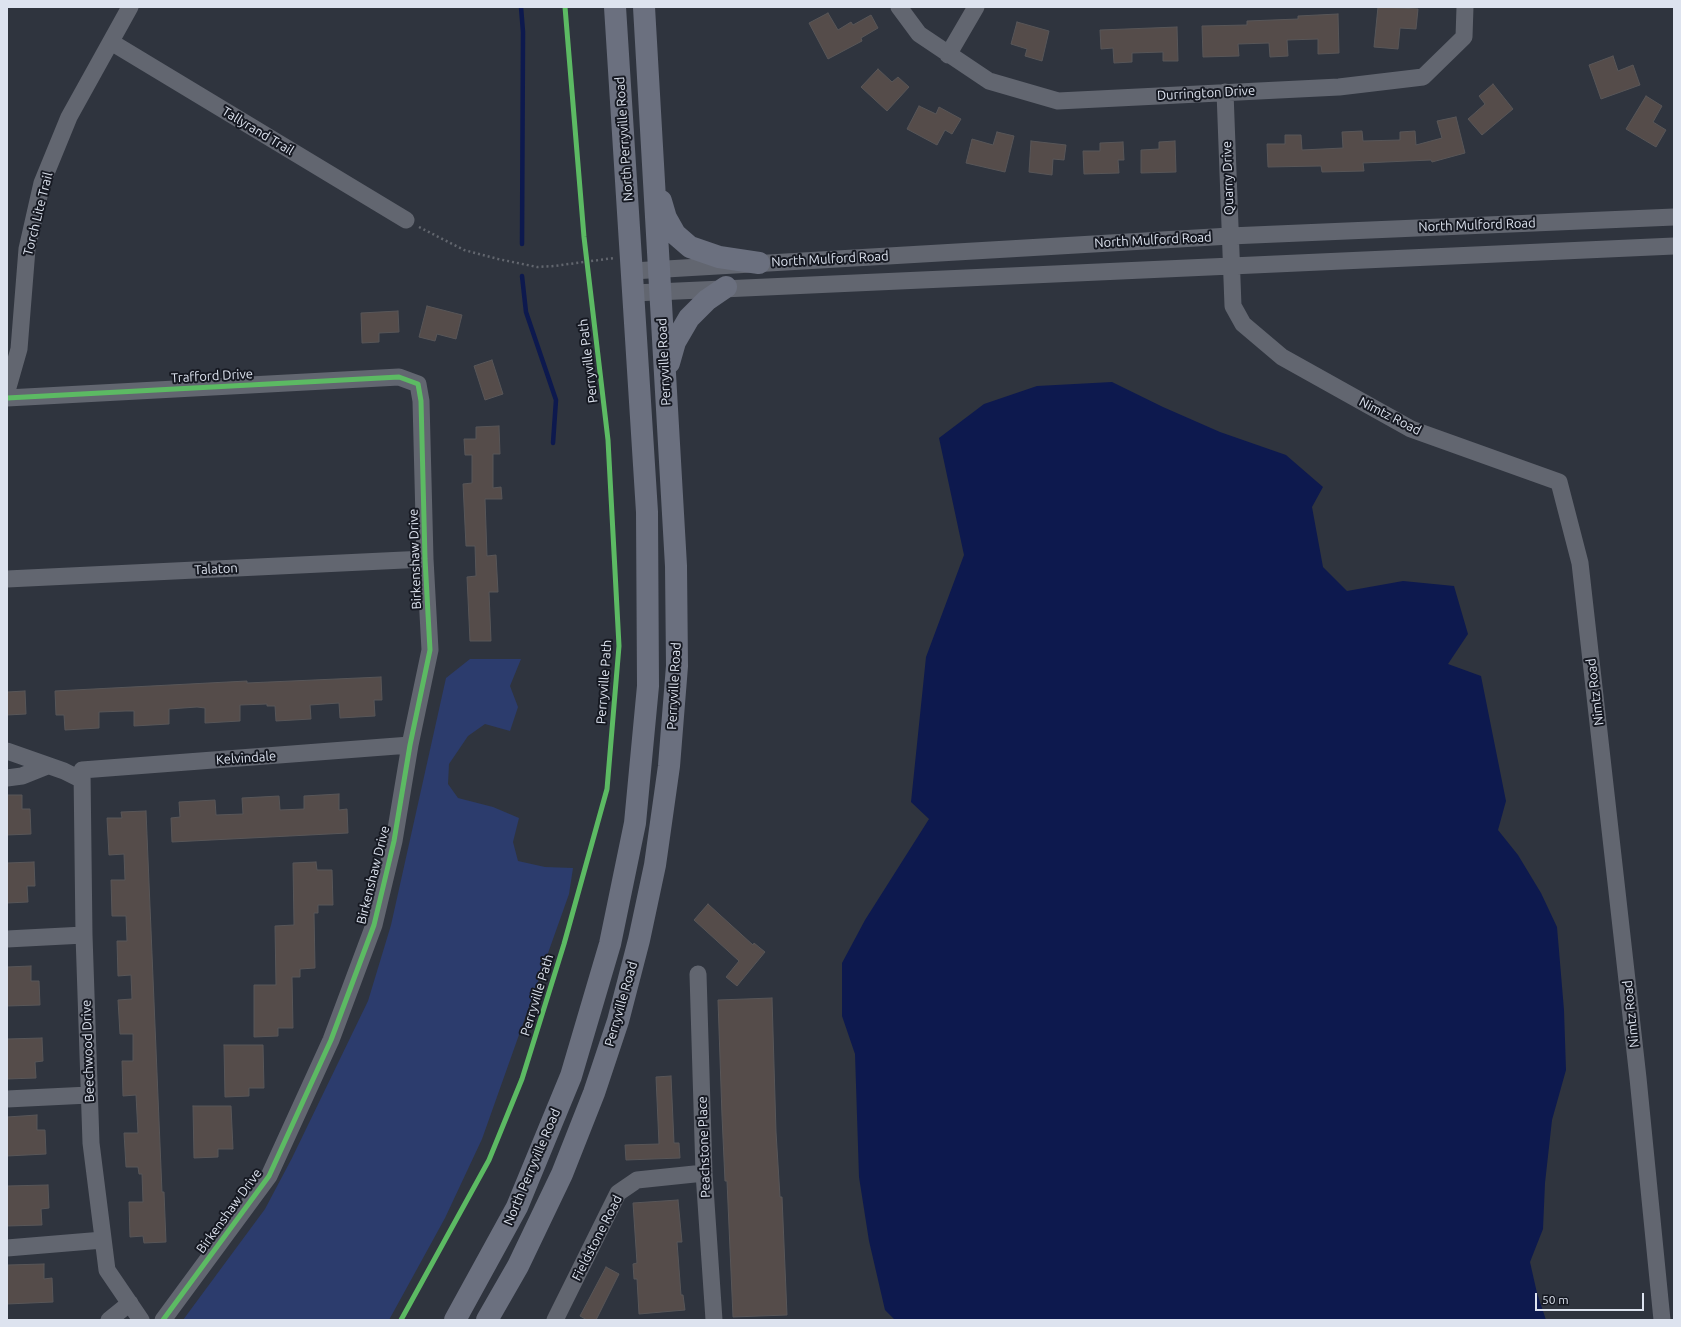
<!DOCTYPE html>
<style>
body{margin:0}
#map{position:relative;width:1681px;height:1327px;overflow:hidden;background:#2f343e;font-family:Ubuntu,sans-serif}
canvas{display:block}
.frame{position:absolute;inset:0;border:8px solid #dde3ef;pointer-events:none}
.scale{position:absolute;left:1535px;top:1293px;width:109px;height:18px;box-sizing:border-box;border:2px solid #dde3ef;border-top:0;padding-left:5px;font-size:12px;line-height:14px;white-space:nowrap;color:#dde3ef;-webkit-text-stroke:3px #161922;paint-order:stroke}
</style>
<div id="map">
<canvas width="1681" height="1327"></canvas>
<div class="frame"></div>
<div class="scale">50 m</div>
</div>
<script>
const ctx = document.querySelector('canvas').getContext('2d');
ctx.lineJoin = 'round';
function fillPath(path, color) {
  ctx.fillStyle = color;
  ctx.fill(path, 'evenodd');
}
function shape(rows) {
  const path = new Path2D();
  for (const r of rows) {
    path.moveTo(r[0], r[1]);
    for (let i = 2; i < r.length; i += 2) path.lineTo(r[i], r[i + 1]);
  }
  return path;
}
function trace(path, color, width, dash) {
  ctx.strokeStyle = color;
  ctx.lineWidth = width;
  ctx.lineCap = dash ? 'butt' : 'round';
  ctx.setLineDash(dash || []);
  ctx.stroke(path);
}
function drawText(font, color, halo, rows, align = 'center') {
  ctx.font = font + ' Ubuntu,sans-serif';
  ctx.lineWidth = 4;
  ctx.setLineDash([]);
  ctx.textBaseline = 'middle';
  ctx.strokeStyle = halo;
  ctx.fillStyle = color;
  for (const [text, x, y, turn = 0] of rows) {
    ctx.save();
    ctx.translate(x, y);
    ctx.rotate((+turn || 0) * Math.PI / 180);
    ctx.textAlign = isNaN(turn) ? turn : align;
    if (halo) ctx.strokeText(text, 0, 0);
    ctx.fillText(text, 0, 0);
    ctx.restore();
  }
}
fillPath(shape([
 [470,659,521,659,510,686,518,707,510,731,485,724,468,736,449,764,448,784,458,798,493,807,519,818,513,842,518,861,545,867,573,868,569,894,482,1139,445,1218,389,1320,183,1320,265,1209,292,1158,368,1001,391,925,446,678]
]), '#2c3c6d');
fillPath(shape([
 [1112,382,1163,407,1220,432,1286,455,1323,487,1312,507,1323,567,1347,591,1403,581,1454,586,1468,634,1448,664,1481,676,1506,801,1498,830,1518,855,1541,893,1557,927,1564,1010,1566,1070,1552,1120,1545,1183,1543,1229,1530,1262,1537,1293,1546,1320,895,1320,885,1310,869,1241,859,1177,855,1054,842,1016,842,963,865,920,929,819,911,802,926,657,964,555,939,438,984,404,1037,386]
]), '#0d194e');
trace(shape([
 [521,7,523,32,522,244],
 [522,276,526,312,556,400,553,443]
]), '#0d194e', 4.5);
const building = shape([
 [1378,7,1418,9,1416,29,1400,28,1398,49,1374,47,1378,7],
 [828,13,838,30,851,22,853,25,871,15,878,28,861,38,862,41,828,59,809,23,828,13],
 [1338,14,1339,53,1318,54,1318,39,1287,40,1288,56,1270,57,1269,43,1238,44,1239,56,1203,57,1202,26,1247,25,1247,21,1298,19,1298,16,1338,14],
 [1017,22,1049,31,1042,61,1025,56,1027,49,1011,44,1017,22],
 [1177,27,1178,61,1163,61,1163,52,1132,53,1132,62,1114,63,1113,48,1101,49,1100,30,1177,27],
 [1613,56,1618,71,1633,65,1640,85,1601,99,1589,65,1613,56],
 [878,69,892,82,898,77,909,87,887,111,861,87,878,69],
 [1493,84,1513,109,1482,135,1468,119,1485,104,1479,96,1493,84],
 [1646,96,1662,106,1653,122,1666,130,1656,147,1626,129,1646,96],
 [919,106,936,114,939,107,961,119,952,134,945,130,937,145,907,129,919,106],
 [1456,117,1465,153,1432,162,1431,160,1363,163,1364,171,1322,172,1321,166,1268,167,1267,144,1285,144,1285,135,1301,135,1302,150,1343,148,1342,132,1362,131,1363,141,1400,140,1400,132,1415,131,1416,145,1442,138,1437,121,1456,117],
 [997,132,1014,136,1005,172,966,163,972,139,993,145,997,132],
 [1031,141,1066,145,1064,160,1053,159,1052,175,1029,172,1031,141],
 [1175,141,1176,172,1141,173,1141,150,1159,149,1159,142,1175,141],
 [1123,142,1124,160,1118,160,1119,173,1084,174,1083,151,1100,151,1100,143,1123,142],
 [427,306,462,315,456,339,437,334,435,341,419,337,427,306],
 [398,311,399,332,379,333,379,342,362,343,361,313,398,311],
 [492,360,503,394,485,400,474,366,492,360],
 [499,426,500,454,493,454,493,488,501,487,502,499,485,499,487,556,496,555,498,592,489,592,491,641,470,641,467,577,476,576,475,546,466,546,463,484,472,483,472,455,465,455,464,439,476,439,476,427,499,426],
 [381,677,382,700,374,700,375,716,340,718,339,703,310,705,311,719,276,721,275,706,267,706,267,704,240,705,240,721,205,723,205,708,197,707,169,709,169,724,134,726,134,711,126,711,99,712,99,728,65,730,64,715,56,715,55,691,247,681,247,683,381,677],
 [25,691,26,714,7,715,7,692,25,691],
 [339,794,339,810,347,809,348,833,172,842,171,818,180,817,179,802,215,800,216,815,243,814,242,798,279,796,280,810,304,809,304,796,339,794],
 [7,795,22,795,22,809,30,809,31,834,7,835,7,795],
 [146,811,162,1192,164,1192,166,1242,144,1243,143,1236,130,1237,129,1202,143,1202,142,1174,139,1174,138,1167,126,1167,124,1133,138,1133,136,1095,123,1096,122,1061,133,1061,133,1034,120,1034,118,1000,132,999,131,975,118,976,117,941,127,941,126,916,112,916,111,880,125,880,124,854,109,855,107,818,122,818,121,812,146,811],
 [34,862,35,886,27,886,28,902,7,903,7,863,34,862],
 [316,862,317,870,332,870,333,905,318,905,318,913,314,913,315,968,300,969,300,977,292,977,293,1028,278,1028,278,1036,254,1037,254,985,276,985,275,926,294,925,293,863,316,862],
 [708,904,753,945,754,943,765,952,737,986,726,977,739,961,694,920,708,904],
 [31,966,31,981,39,981,40,1005,7,1006,7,967,31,966],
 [772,998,776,1132,780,1197,782,1197,787,1315,733,1317,727,1181,725,1181,722,1116,718,1000,772,998],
 [42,1038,43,1061,35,1062,36,1078,7,1079,7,1039,42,1038],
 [224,1045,263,1045,264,1088,249,1088,249,1096,225,1097,224,1045],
 [671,1076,674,1143,679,1143,680,1158,626,1160,625,1145,659,1144,656,1077,671,1076],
 [193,1106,231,1106,233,1149,218,1149,218,1157,194,1158,193,1106],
 [37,1115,37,1130,45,1130,46,1154,7,1156,7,1117,37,1115],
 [48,1185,49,1208,41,1209,42,1225,7,1226,7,1186,48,1185],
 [678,1200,682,1242,677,1242,681,1295,683,1295,685,1310,639,1314,637,1279,634,1279,633,1264,637,1263,633,1203,678,1200],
 [44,1264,44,1279,52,1278,53,1302,7,1304,8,1265,44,1264],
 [606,1267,619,1274,596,1320,587,1320,580,1316,606,1267]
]);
fillPath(building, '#554c4a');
trace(building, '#585658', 1);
trace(shape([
 [419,227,464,250,498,259,537,267,554,266,614,258]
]), '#62666e', 2.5, [2, 3]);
trace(shape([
 [899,7,919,34,989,81,1058,101,1339,87,1423,77,1464,37,1465,7],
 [111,42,406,220],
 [948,55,976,7],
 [1225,92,1233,306,1243,324,1282,357,1411,429,1559,482,1580,563,1638,1078,1662,1320],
 [632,271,1230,236,1674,217],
 [634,293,1674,246],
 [7,391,19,349,27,249,42,183,69,117,130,7],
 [7,398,399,377,418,384,421,401,425,559,430,650,410,745,394,841,374,925,331,1040,269,1176,163,1320],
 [7,579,425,559],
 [7,751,64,771,82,780],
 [7,778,22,776,47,766],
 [7,939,84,935],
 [698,974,704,1173,714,1320],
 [7,1099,89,1095],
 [7,1248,103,1240],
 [109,1320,130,1303],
 [141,1320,107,1270,91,1143,84,935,82,770,410,745],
 [555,1320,618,1193,637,1180,704,1173]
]), '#626670', 17);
trace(shape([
 [661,201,666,218,675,234,690,247,719,257,759,263],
 [669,363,675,342,689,318,707,300,726,287],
 [455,1320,517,1207,571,1076,610,944,635,823,648,686,647,512,615,7],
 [487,1320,518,1266,562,1174,594,1093,618,1021,639,940,655,865,669,766,677,666,676,566,644,7]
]), '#6b707f', 22);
trace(shape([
 [7,398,399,377,418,384,421,401,425,559,430,650,410,745,394,841,374,925,331,1040,269,1176,163,1320],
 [401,1320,489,1160,522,1079,564,944,607,789,619,646,608,440,584,237,565,7]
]), '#5cba63', 5);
drawText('13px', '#dde3ef', '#161922', [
 ["Durrington Drive",1206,93,-3],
 ["Tallyrand Trail",258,131,31],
 ["North Perryville Road",624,139,-94],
 ["Quarry Drive",1228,178,-92],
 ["Torch Lite Trail",38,214,-76],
 ["North Mulford Road",1477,225,-2],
 ["North Mulford Road",1153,240,-3],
 ["North Mulford Road",830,259,-3],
 ["Perryville Path",588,361,-97],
 ["Perryville Road",664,362,-93],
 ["Trafford Drive",212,376,-3],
 ["Nimtz Road",1390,416,27],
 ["Birkenshaw Drive",415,559,-92],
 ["Talaton",216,569,-3],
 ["Perryville Path",604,682,-86],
 ["Perryville Road",674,686,-87],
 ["Nimtz Road",1595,692,-97],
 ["Kelvindale",246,758,-4],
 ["Birkenshaw Drive",373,875,-76],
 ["Perryville Path",537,995,-73],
 ["Perryville Road",621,1004,-74],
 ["Nimtz Road",1631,1014,-96],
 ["Beechwood Drive",88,1051,-92],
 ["Peachstone Place",704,1147,-92],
 ["North Perryville Road",532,1167,-67],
 ["Birkenshaw Drive",229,1211,-54],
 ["Fieldstone Road",597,1238,-63]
]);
</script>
